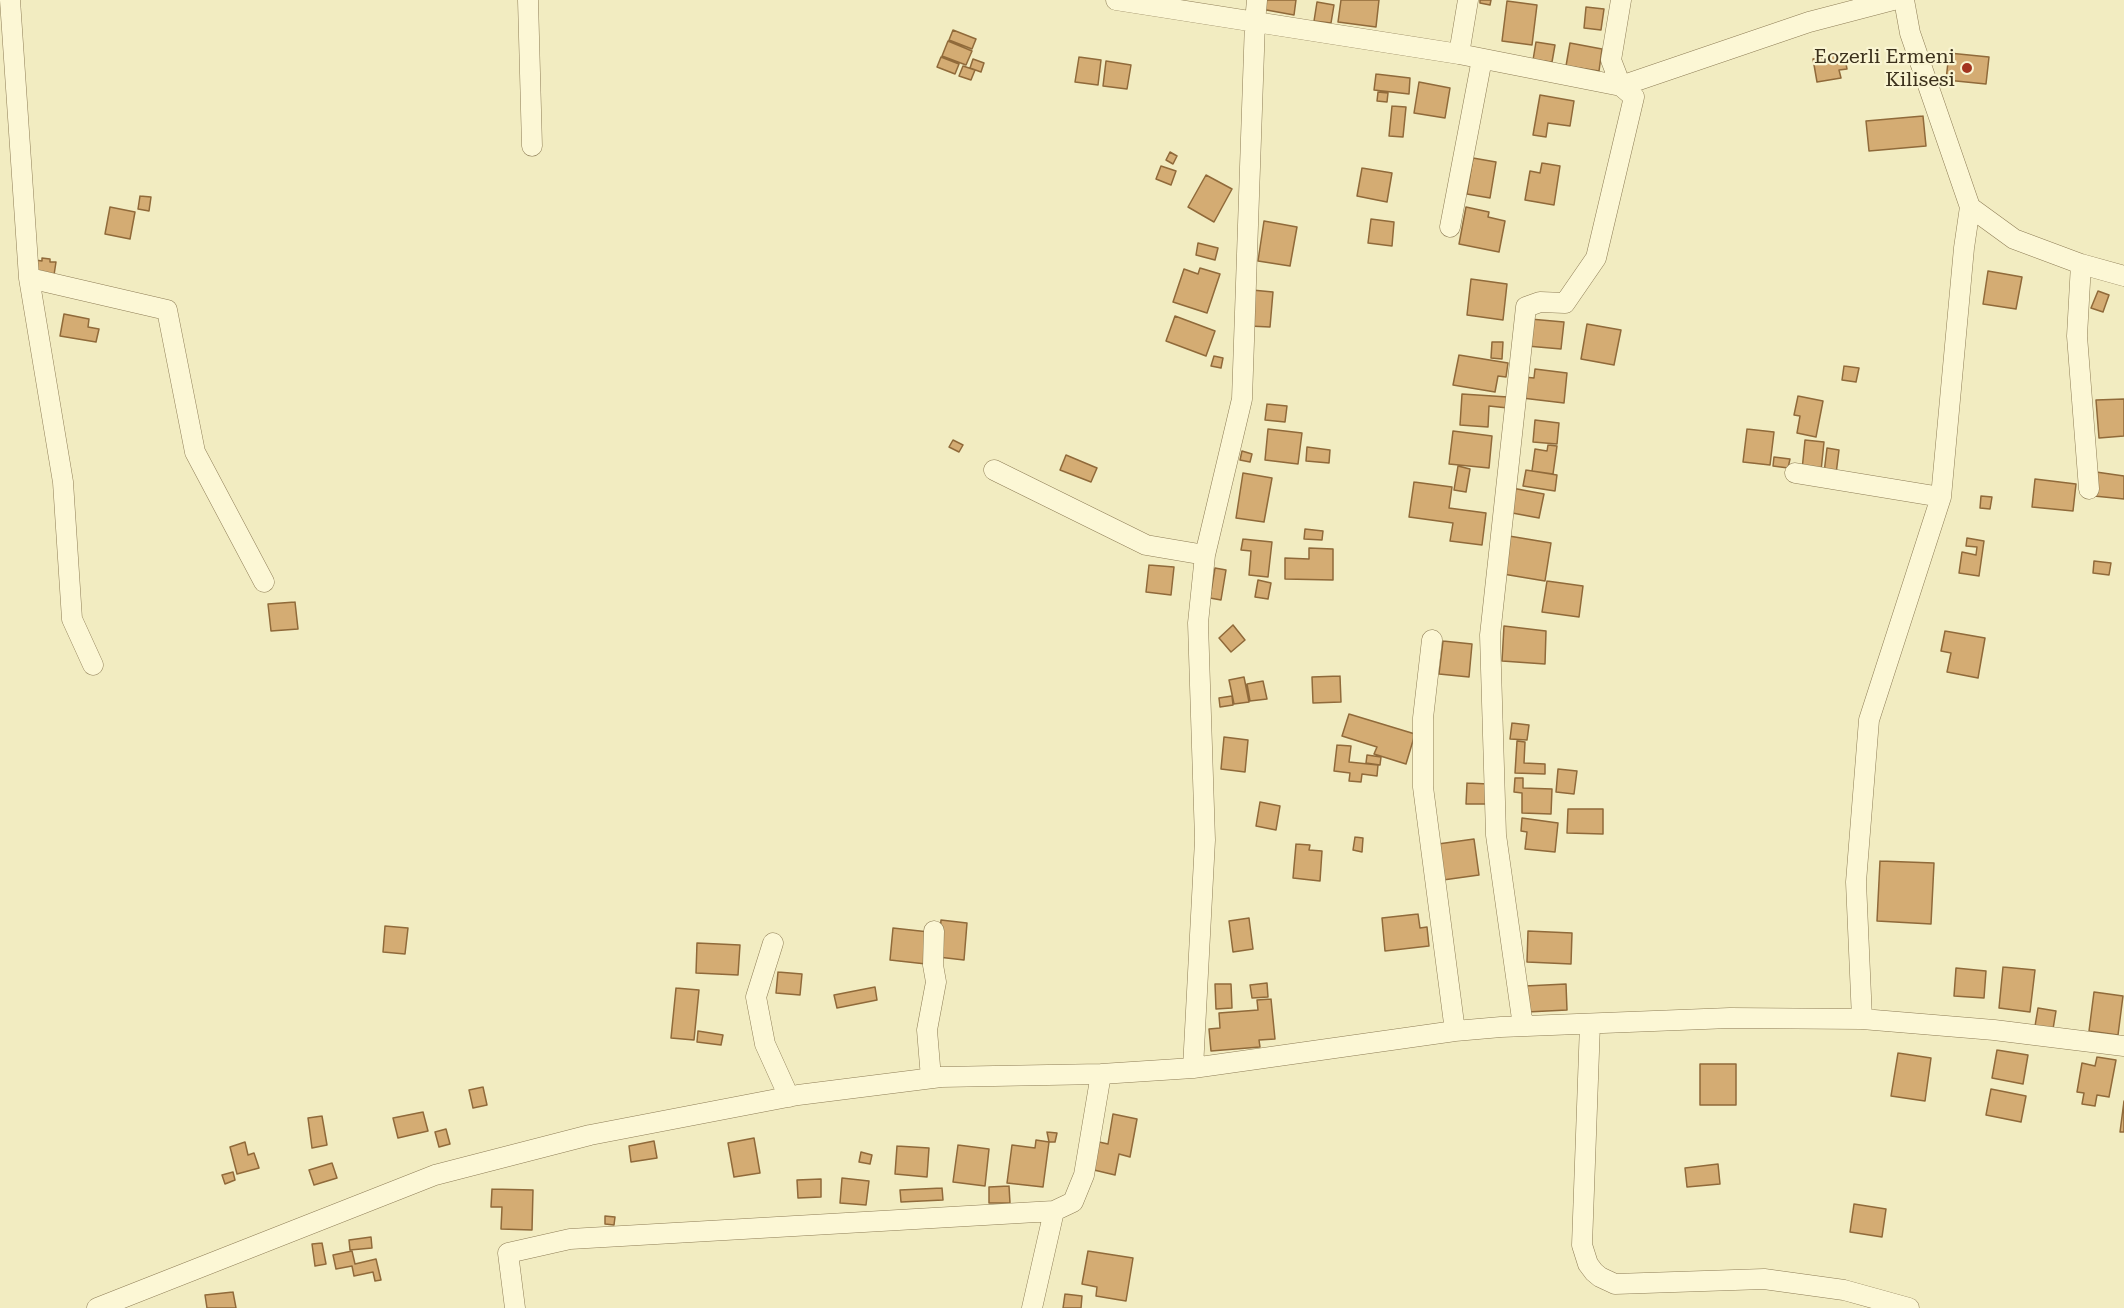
<!DOCTYPE html>
<style>
body{margin:0}
canvas{display:block;background:#f2ecc1}
</style>
<canvas width="2124" height="1308"></canvas>
<script>
const ctx = document.querySelector('canvas').getContext('2d');
ctx.lineJoin = 'round';
function fillPath(path, color) {
  ctx.fillStyle = color;
  ctx.fill(path, 'evenodd');
}
function shape(rows) {
  const path = new Path2D();
  for (const r of rows) {
    path.moveTo(r[0], r[1]);
    for (let i = 2; i < r.length; i += 2) path.lineTo(r[i], r[i + 1]);
  }
  return path;
}
function trace(path, color, width, dash) {
  ctx.strokeStyle = color;
  ctx.lineWidth = width;
  ctx.lineCap = dash ? 'butt' : 'round';
  ctx.setLineDash(dash || []);
  ctx.stroke(path);
}
function drawText(font, color, halo, rows, align = 'center') {
  ctx.font = font + ' "Roboto Serif",serif';
  ctx.lineWidth = 4.5;
  ctx.setLineDash([]);
  ctx.textBaseline = 'middle';
  ctx.strokeStyle = halo;
  ctx.fillStyle = color;
  for (const [text, x, y, turn = 0] of rows) {
    ctx.save();
    ctx.translate(x, y);
    ctx.rotate((+turn || 0) * Math.PI / 180);
    ctx.textAlign = isNaN(turn) ? turn : align;
    if (halo) ctx.strokeText(text, 0, 0);
    ctx.fillText(text, 0, 0);
    ctx.restore();
  }
}
const building = shape([
 [1263,0,1296,0,1294,15,1261,9,1263,0],
 [1341,0,1379,0,1376,27,1338,22,1341,0],
 [1480,0,1491,0,1490,5,1480,3,1480,0],
 [1507,1,1537,5,1532,45,1502,41,1507,1],
 [1317,2,1334,5,1331,23,1314,21,1317,2],
 [1586,7,1604,9,1601,30,1584,28,1586,7],
 [953,30,976,39,972,49,949,40,953,30],
 [948,41,972,51,966,65,942,56,948,41],
 [1536,42,1555,45,1552,62,1533,60,1536,42],
 [1570,43,1602,49,1599,71,1566,66,1570,43],
 [1949,53,1989,57,1986,84,1946,80,1949,53],
 [1844,54,1847,69,1839,70,1841,78,1817,82,1813,59,1844,54],
 [941,57,959,64,955,74,937,67,941,57],
 [1079,57,1101,60,1098,85,1075,82,1079,57],
 [973,59,984,63,981,72,970,68,973,59],
 [1106,61,1131,65,1127,89,1103,86,1106,61],
 [963,66,975,70,971,80,959,76,963,66],
 [1376,74,1410,78,1409,94,1374,90,1376,74],
 [1419,82,1450,88,1445,118,1414,113,1419,82],
 [1378,92,1388,93,1387,102,1377,101,1378,92],
 [1540,95,1574,101,1570,126,1548,123,1546,137,1533,135,1540,95],
 [1392,106,1406,107,1403,137,1389,136,1392,106],
 [1923,116,1926,146,1869,151,1866,121,1923,116],
 [1170,152,1177,156,1173,164,1166,160,1170,152],
 [1473,158,1496,162,1490,198,1467,194,1473,158],
 [1542,163,1560,166,1554,205,1525,200,1530,171,1540,173,1542,163],
 [1161,166,1176,171,1171,185,1156,179,1161,166],
 [1362,168,1392,173,1387,202,1357,196,1362,168],
 [1206,175,1232,189,1214,222,1188,207,1206,175],
 [140,196,151,197,149,211,138,209,140,196],
 [110,207,135,212,130,239,105,234,110,207],
 [1466,207,1489,212,1488,217,1505,221,1499,252,1459,244,1466,207],
 [1371,219,1394,222,1392,246,1368,243,1371,219],
 [1264,221,1297,227,1290,266,1258,261,1264,221],
 [1198,243,1218,248,1215,260,1196,255,1198,243],
 [42,258,50,259,50,262,56,262,54,275,33,272,35,260,42,261,42,258],
 [1200,268,1220,274,1207,313,1173,302,1184,269,1198,274,1200,268],
 [1988,271,2022,277,2016,309,1983,304,1988,271],
 [1471,279,1507,284,1503,320,1467,315,1471,279],
 [1252,290,1273,292,1270,327,1249,326,1252,290],
 [2098,291,2109,295,2103,312,2091,308,2098,291],
 [64,314,89,319,88,327,99,329,96,342,60,336,64,314],
 [1175,316,1215,331,1206,356,1166,341,1175,316],
 [1530,319,1564,322,1561,349,1527,346,1530,319],
 [1587,324,1621,330,1614,365,1581,359,1587,324],
 [1492,342,1503,342,1502,359,1491,358,1492,342],
 [1459,355,1508,363,1506,377,1498,376,1495,392,1453,385,1459,355],
 [1214,356,1223,358,1221,368,1211,366,1214,356],
 [1844,366,1859,368,1856,382,1842,380,1844,366],
 [1535,369,1567,373,1564,403,1522,398,1524,377,1534,378,1535,369],
 [1462,394,1508,397,1508,408,1489,406,1488,427,1460,425,1462,394],
 [1798,396,1823,401,1816,437,1797,433,1800,416,1794,415,1798,396],
 [2124,399,2124,436,2099,438,2096,400,2124,399],
 [1267,404,1287,406,1285,422,1265,420,1267,404],
 [1535,420,1559,423,1557,444,1533,442,1535,420],
 [1268,429,1302,433,1298,464,1265,460,1268,429],
 [1747,429,1774,432,1770,465,1743,462,1747,429],
 [1453,431,1492,436,1489,468,1449,464,1453,431],
 [953,440,963,445,959,452,949,447,953,440],
 [1805,440,1824,442,1821,471,1802,470,1805,440],
 [1548,445,1557,446,1553,474,1532,471,1535,449,1547,451,1548,445],
 [1307,447,1330,450,1329,463,1306,461,1307,447],
 [1827,448,1839,450,1836,474,1824,473,1827,448],
 [1242,451,1252,454,1250,462,1240,460,1242,451],
 [1066,455,1097,468,1091,482,1060,470,1066,455],
 [1774,457,1790,459,1788,468,1773,466,1774,457],
 [1458,466,1470,469,1466,492,1454,490,1458,466],
 [1526,470,1557,475,1555,491,1523,486,1526,470],
 [2096,472,2124,476,2124,499,2094,496,2096,472],
 [1243,473,1272,478,1264,522,1236,518,1243,473],
 [2035,479,2076,484,2073,511,2032,507,2035,479],
 [1414,482,1452,487,1449,508,1486,513,1482,545,1450,541,1453,523,1409,517,1414,482],
 [1512,488,1544,494,1539,518,1507,512,1512,488],
 [1981,496,1992,497,1990,509,1980,508,1981,496],
 [1305,529,1323,531,1322,540,1304,539,1305,529],
 [1509,536,1551,543,1545,581,1503,574,1509,536],
 [1967,538,1984,541,1979,576,1959,573,1962,552,1976,555,1977,547,1966,546,1967,538],
 [1243,539,1272,542,1268,577,1249,575,1251,551,1241,550,1243,539],
 [1309,548,1333,549,1333,580,1285,579,1285,558,1309,559,1309,548],
 [2094,561,2111,563,2109,575,2093,573,2094,561],
 [1149,565,1174,567,1171,595,1146,592,1149,565],
 [1215,568,1226,570,1221,600,1210,598,1215,568],
 [1258,580,1271,583,1268,599,1255,597,1258,580],
 [1547,581,1583,586,1579,617,1542,612,1547,581],
 [295,602,298,629,271,631,268,604,295,602],
 [1233,625,1245,640,1231,652,1219,638,1233,625],
 [1504,626,1546,631,1545,664,1502,661,1504,626],
 [1945,631,1985,638,1978,678,1947,672,1951,653,1941,651,1945,631],
 [1443,641,1472,644,1469,677,1439,674,1443,641],
 [1340,676,1341,702,1313,703,1312,677,1340,676],
 [1244,677,1249,702,1234,704,1229,680,1244,677],
 [1263,681,1267,699,1250,701,1247,684,1263,681],
 [1232,696,1233,705,1220,707,1219,698,1232,696],
 [1349,714,1415,734,1406,764,1374,754,1377,747,1342,736,1349,714],
 [1512,723,1529,725,1527,740,1510,739,1512,723],
 [1224,737,1248,740,1245,772,1221,769,1224,737],
 [1517,741,1525,742,1524,763,1545,764,1545,774,1515,773,1517,741],
 [1337,745,1351,746,1349,762,1378,765,1377,776,1362,774,1361,782,1349,781,1350,773,1334,771,1337,745],
 [1367,755,1381,757,1380,765,1366,763,1367,755],
 [1558,769,1577,771,1574,794,1556,792,1558,769],
 [1515,778,1523,778,1523,788,1552,789,1551,814,1522,813,1522,793,1514,792,1515,778],
 [1467,783,1489,784,1488,804,1466,804,1467,783],
 [1260,802,1280,806,1276,830,1256,826,1260,802],
 [1568,809,1603,809,1603,834,1567,833,1568,809],
 [1522,818,1558,823,1555,852,1525,849,1527,832,1521,831,1522,818],
 [1355,837,1363,838,1362,852,1353,850,1355,837],
 [1474,839,1479,875,1443,880,1438,844,1474,839],
 [1296,844,1310,845,1309,850,1322,851,1320,881,1293,878,1296,844],
 [1880,861,1934,863,1931,924,1877,921,1880,861],
 [1418,914,1420,928,1427,927,1429,946,1385,951,1382,918,1418,914],
 [1249,918,1253,949,1233,952,1229,921,1249,918],
 [941,920,967,923,964,960,938,957,941,920],
 [385,926,408,928,405,954,383,952,385,926],
 [893,928,929,932,926,964,890,960,893,928],
 [1528,931,1572,933,1571,964,1527,962,1528,931],
 [697,943,740,945,738,975,696,973,697,943],
 [2003,967,2035,970,2030,1012,1999,1008,2003,967],
 [1956,968,1986,971,1984,998,1954,996,1956,968],
 [778,972,802,974,800,995,776,993,778,972],
 [1267,983,1268,997,1252,998,1250,985,1267,983],
 [1215,984,1231,984,1232,1008,1216,1009,1215,984],
 [1566,984,1567,1010,1527,1012,1525,986,1566,984],
 [875,987,877,1000,837,1008,834,995,875,987],
 [676,988,699,990,694,1040,671,1038,676,988],
 [2094,992,2123,996,2118,1035,2089,1031,2094,992],
 [1271,999,1275,1039,1259,1040,1260,1047,1211,1051,1209,1029,1220,1028,1219,1013,1258,1010,1257,1000,1271,999],
 [2038,1008,2056,1011,2053,1029,2035,1026,2038,1008],
 [698,1031,723,1035,721,1045,697,1042,698,1031],
 [1997,1050,2028,1055,2023,1084,1992,1078,1997,1050],
 [1898,1053,1931,1058,1925,1101,1891,1096,1898,1053],
 [2097,1057,2116,1060,2109,1097,2097,1095,2095,1106,2082,1104,2084,1093,2077,1092,2082,1063,2095,1066,2097,1057],
 [1700,1064,1736,1064,1736,1105,1700,1105,1700,1064],
 [483,1087,487,1105,473,1108,469,1090,483,1087],
 [1991,1089,2026,1096,2021,1122,1986,1115,1991,1089],
 [2124,1101,2124,1132,2120,1132,2124,1101],
 [423,1112,428,1131,398,1138,393,1118,423,1112],
 [1113,1114,1137,1119,1130,1157,1119,1154,1115,1175,1094,1170,1099,1142,1108,1144,1113,1114],
 [322,1116,327,1145,312,1148,308,1118,322,1116],
 [446,1129,450,1144,439,1147,435,1132,446,1129],
 [1047,1132,1057,1133,1055,1142,1049,1142,1047,1132],
 [754,1138,760,1173,734,1177,728,1143,754,1138],
 [1036,1140,1049,1142,1043,1187,1007,1183,1012,1145,1035,1148,1036,1140],
 [654,1141,657,1158,631,1162,629,1146,654,1141],
 [245,1142,248,1155,254,1153,259,1168,237,1174,230,1147,245,1142],
 [958,1145,989,1149,985,1186,953,1182,958,1145],
 [897,1146,929,1148,927,1177,895,1174,897,1146],
 [861,1152,872,1155,870,1164,859,1162,861,1152],
 [332,1163,337,1178,314,1185,309,1170,332,1163],
 [1718,1164,1720,1184,1687,1187,1685,1168,1718,1164],
 [233,1172,235,1180,225,1184,222,1175,233,1172],
 [842,1178,869,1181,866,1205,840,1203,842,1178],
 [821,1179,821,1197,798,1198,797,1180,821,1179],
 [1009,1186,1010,1203,989,1203,989,1187,1009,1186],
 [942,1188,943,1200,901,1202,900,1190,942,1188],
 [492,1189,533,1190,532,1230,501,1229,502,1207,491,1207,492,1189],
 [1854,1204,1886,1209,1882,1237,1850,1232,1854,1204],
 [605,1216,615,1217,614,1225,605,1224,605,1216],
 [371,1237,372,1248,350,1250,349,1240,371,1237],
 [322,1243,326,1264,315,1266,312,1244,322,1243],
 [352,1251,355,1264,376,1259,381,1280,375,1281,373,1272,354,1276,352,1266,336,1269,333,1255,352,1251],
 [1088,1251,1133,1258,1126,1301,1096,1296,1097,1287,1082,1284,1088,1251],
 [233,1292,236,1308,207,1308,205,1295,233,1292],
 [1065,1294,1082,1296,1081,1308,1063,1308,1065,1294]
]);
fillPath(building, '#d4ac73');
trace(building, '#906a3a', 1.5);
const minor = shape([
 [10,0,29,278,167,310,195,452,264,582],
 [528,0,532,146],
 [1116,0,1459,54,1621,86,1809,22,1893,0],
 [1459,54,1468,0],
 [1970,207,2014,239,2081,264,2124,276],
 [1450,227,1482,59],
 [2081,264,2077,336,2089,489],
 [29,278,63,482,72,619,93,665],
 [994,470,1146,545,1205,555],
 [1795,473,1941,497],
 [1432,640,1423,718,1423,787,1455,1031],
 [773,943,756,997,765,1044,789,1097],
 [1862,1019,1856,882,1869,720,1941,497,1964,248,1970,207,1910,33,1904,0],
 [1590,1024,1582,1245,1588,1264,1594,1272,1600,1277,1615,1284,1764,1279,1844,1290,1909,1308],
 [1523,1026,1496,835,1490,635,1526,307,1540,302,1565,303,1596,258,1634,97,1621,86,1611,60,1621,0],
 [1193,1068,1205,840,1198,623,1205,555,1242,399,1255,22,1257,0],
 [931,1078,927,1030,936,982,933,965,934,931],
 [97,1308,435,1175,590,1135,798,1095,941,1077,1101,1074,1193,1068,1455,1031,1501,1027,1730,1018,1862,1019,1994,1030,2124,1046],
 [515,1308,508,1253,570,1239,1054,1211,1073,1202,1084,1175,1101,1074],
 [1032,1308,1054,1211]
]);
trace(minor, '#8e7d56', 21);
trace(minor, '#fcf7d5', 20);
for (const [x, y, r, color] of [
 [1967,68,6,"#a33520"]
]) {
  const dot = new Path2D();
  dot.arc(x, y, r, 0, 2 * Math.PI);
  ctx.fillStyle = color;
  ctx.fill(dot);
  trace(dot, '#f9f4d1', 2);
}
drawText('20px', '#3c311c', '#f9f4d1', [
 ["Eozerli Ermeni",1955,57],
 ["Kilisesi",1955,80]
], 'right');
</script>
